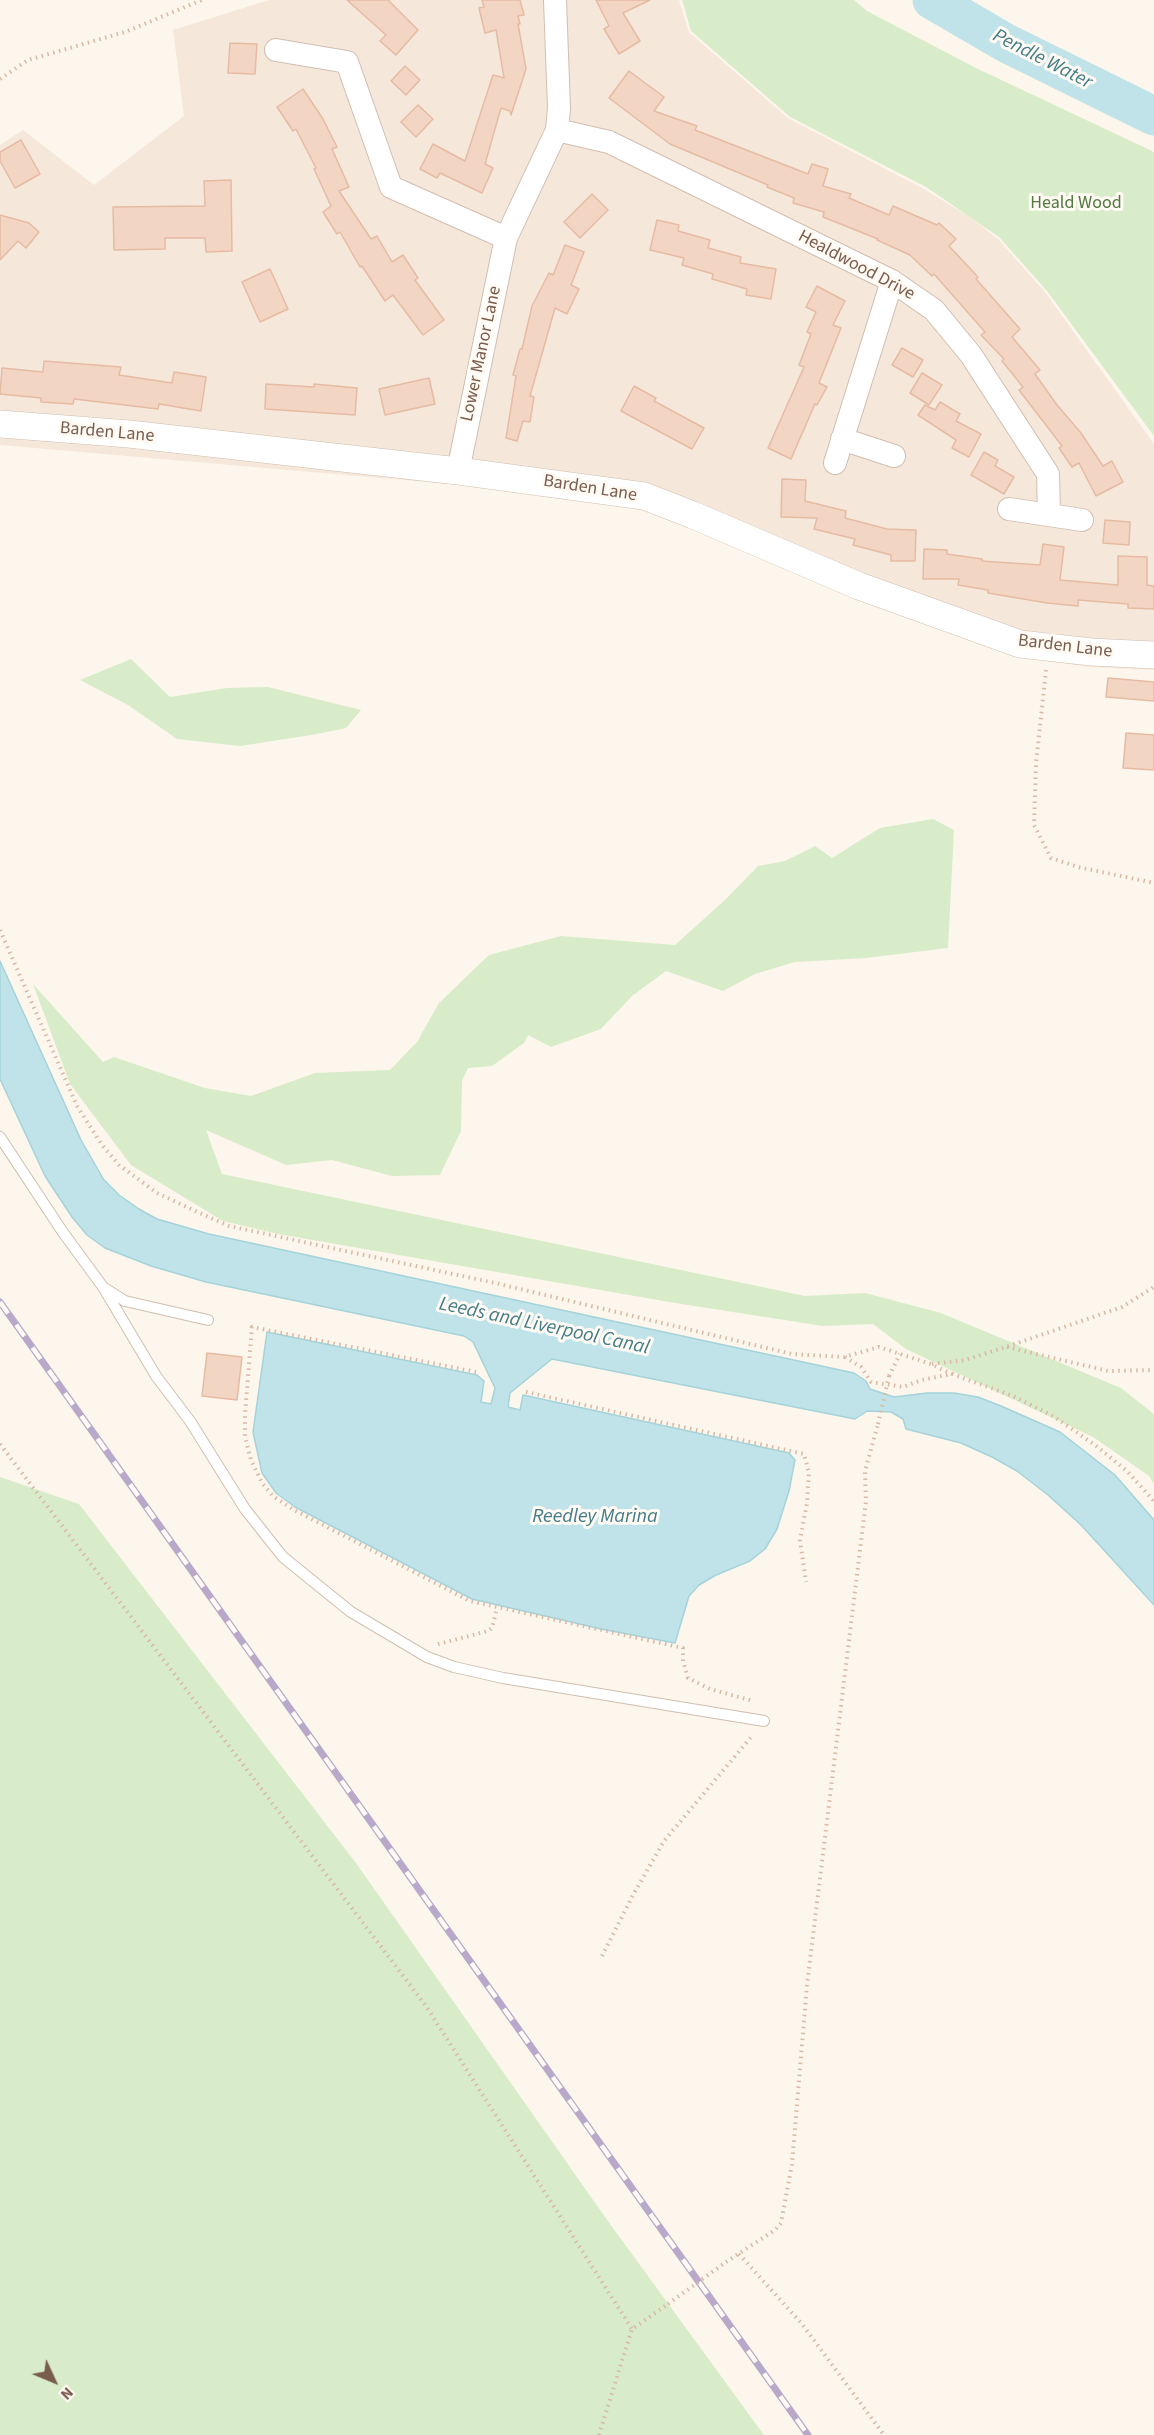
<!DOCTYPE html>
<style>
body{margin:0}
#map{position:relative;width:1154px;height:2435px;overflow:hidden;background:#fdf6ec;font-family:"Source Sans 3",sans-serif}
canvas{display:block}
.north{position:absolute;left:24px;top:2351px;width:60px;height:60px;-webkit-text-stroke:4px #fffaf3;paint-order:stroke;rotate:134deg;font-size:16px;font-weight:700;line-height:24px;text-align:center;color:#7a5c4d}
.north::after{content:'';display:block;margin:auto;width:21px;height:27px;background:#7a5c4d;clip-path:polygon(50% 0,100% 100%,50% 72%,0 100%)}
</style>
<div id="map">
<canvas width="1154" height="2435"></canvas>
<div class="north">N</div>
</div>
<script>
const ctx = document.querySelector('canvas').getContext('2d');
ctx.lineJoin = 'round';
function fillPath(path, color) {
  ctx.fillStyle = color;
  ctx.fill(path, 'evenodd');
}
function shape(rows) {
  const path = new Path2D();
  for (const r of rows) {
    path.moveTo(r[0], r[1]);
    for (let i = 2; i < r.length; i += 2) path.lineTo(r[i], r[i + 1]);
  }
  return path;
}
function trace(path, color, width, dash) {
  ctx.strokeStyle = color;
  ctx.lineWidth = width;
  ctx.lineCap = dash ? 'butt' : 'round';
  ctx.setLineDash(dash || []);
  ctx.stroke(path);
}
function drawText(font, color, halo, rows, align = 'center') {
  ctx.font = font + ' "Source Sans 3",sans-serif';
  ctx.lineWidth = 6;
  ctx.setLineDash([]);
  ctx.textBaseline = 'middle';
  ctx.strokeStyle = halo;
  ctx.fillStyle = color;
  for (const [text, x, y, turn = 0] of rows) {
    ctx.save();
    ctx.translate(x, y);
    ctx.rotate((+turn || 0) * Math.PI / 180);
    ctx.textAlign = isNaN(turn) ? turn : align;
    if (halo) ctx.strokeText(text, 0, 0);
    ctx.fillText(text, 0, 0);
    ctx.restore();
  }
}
fillPath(shape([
 [269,0,679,0,689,32,788,118,924,189,970,217,998,239,1045,292,1154,444,1154,670,1090,667,1018,657,647,511,519,490,0,445,0,145,23,130,94,185,184,116,173,30]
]), '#f5e8da');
fillPath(shape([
 [682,0,854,0,867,11,976,68,1154,152,1154,436,1047,291,999,237,926,187,790,117,691,31],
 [131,659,170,697,227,688,268,687,361,710,346,728,311,735,240,746,177,739,128,705,80,680],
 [933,819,954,830,948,948,866,958,795,962,755,974,723,991,666,971,632,996,601,1029,551,1047,528,1035,524,1043,492,1066,468,1068,462,1081,461,1131,440,1175,392,1176,332,1160,286,1165,206,1130,222,1174,805,1296,865,1293,941,1313,1121,1388,1154,1414,1154,1484,1149,1476,1093,1437,906,1349,873,1324,823,1326,675,1303,278,1234,223,1221,131,1165,70,1084,33,984,103,1062,114,1057,205,1088,251,1096,315,1073,390,1070,417,1042,439,1003,489,955,561,936,675,945,726,899,758,866,785,861,815,846,832,858,880,828],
 [0,1477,79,1504,356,1863,610,2224,764,2435,0,2435]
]), '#d8ecc9');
const water = shape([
 [0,961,81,1140,104,1180,119,1195,139,1209,157,1219,209,1234,854,1373,866,1381,870,1389,894,1397,927,1393,954,1393,978,1397,1001,1406,1060,1432,1115,1475,1154,1520,1154,1605,1081,1525,1048,1495,1017,1471,992,1457,961,1443,906,1429,903,1419,891,1412,867,1411,855,1419,552,1359,510,1393,508,1407,520,1410,523,1395,789,1453,795,1460,789,1491,777,1529,765,1549,750,1561,716,1575,699,1585,689,1596,675,1643,601,1629,472,1599,295,1507,276,1493,262,1473,253,1432,267,1332,477,1375,484,1381,481,1402,491,1404,495,1388,473,1342,464,1336,206,1282,151,1266,105,1248,87,1235,72,1217,45,1176,0,1079,0,961]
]);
fillPath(water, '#bfe3e8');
trace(water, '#a5d3da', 1.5);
trace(shape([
 [932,0,1006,43,1154,116]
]), '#bfe3e8', 39);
const building = shape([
 [347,0,388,0,418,30,396,55,380,41,386,35,347,0],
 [482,0,520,0,524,15,518,16,520,24,518,24,526,69,511,115,510,111,501,108,485,164,493,168,482,193,440,173,437,178,420,169,433,144,465,161,493,75,504,78,496,30,485,33,479,8,484,7,482,0],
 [596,0,650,0,623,13,640,41,619,54,604,29,609,26,596,0],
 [230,43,257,44,255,74,228,73,230,43],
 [405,66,420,80,406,95,391,81,405,66],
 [629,71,664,97,654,111,697,126,695,130,808,174,812,164,828,169,823,186,851,194,849,198,889,215,893,206,937,225,939,223,956,239,949,246,978,277,976,279,1020,329,1012,337,1040,370,1035,374,1057,405,1081,433,1103,466,1112,461,1123,482,1096,496,1079,463,1072,467,1059,448,1062,446,1019,390,1023,387,1002,361,1004,359,981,335,985,332,934,274,932,276,910,255,877,240,878,239,823,217,824,212,793,203,794,198,767,187,768,185,670,144,609,98,629,71],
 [303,89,323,119,337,147,332,149,349,187,339,191,371,239,377,236,392,262,403,255,418,278,415,280,444,320,423,335,393,295,385,301,362,266,360,267,340,232,337,234,323,212,331,206,314,169,316,168,296,129,293,131,277,107,303,89],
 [418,105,433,119,416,137,401,122,418,105],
 [21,140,40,174,15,188,0,161,0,152,21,140],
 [231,180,232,251,206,252,205,238,165,238,165,249,114,250,113,207,205,206,204,181,231,180],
 [592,194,608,210,580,238,564,222,592,194],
 [0,215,29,223,39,232,26,248,18,241,0,260,0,215],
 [657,220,679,225,678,231,710,240,708,248,741,257,740,263,776,269,771,299,746,295,747,289,712,279,713,274,682,265,684,258,650,250,657,220],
 [565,245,584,252,571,285,579,289,567,314,555,308,530,396,534,397,530,422,523,421,517,441,506,438,516,376,513,375,520,349,522,349,532,306,549,273,553,275,565,245],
 [270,269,288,309,260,322,242,282,270,269],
 [817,286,845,301,833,325,841,328,819,383,827,387,817,405,815,404,791,459,768,448,804,367,799,365,811,334,807,332,816,312,806,307,817,286],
 [902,348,923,360,913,377,892,365,902,348],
 [44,361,121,367,119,375,172,383,174,372,206,377,201,411,159,404,158,409,74,399,73,404,41,402,41,398,0,394,2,368,43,372,44,361],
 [922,373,942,385,929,405,910,393,922,373],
 [429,378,435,404,385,415,379,389,429,378],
 [266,384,314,387,314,384,357,388,355,415,265,409,266,384],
 [634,386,656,398,654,401,704,428,692,449,621,411,634,386],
 [940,402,960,414,956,421,981,434,969,457,952,448,956,440,918,415,925,405,935,410,940,402],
 [984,452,998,460,995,466,1014,477,1004,494,971,475,984,452],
 [782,479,806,480,805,501,846,511,845,518,887,529,916,530,915,561,891,561,891,555,853,545,855,539,814,529,817,518,781,517,782,479],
 [1105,520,1130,522,1129,545,1103,543,1105,520],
 [1043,544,1064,547,1060,580,1118,585,1118,556,1147,557,1147,585,1154,586,1154,609,1128,608,1128,604,1078,600,1078,606,1047,603,988,593,988,590,958,585,959,579,923,579,924,549,947,550,947,554,982,559,982,561,1040,565,1043,544],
 [1108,678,1154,682,1154,701,1106,697,1108,678],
 [1126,733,1154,735,1154,770,1123,768,1126,733],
 [207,1353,242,1357,237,1400,202,1396,207,1353]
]);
fillPath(building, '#f3d5c3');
trace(building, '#e6bba3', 1.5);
const service = shape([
 [0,1137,62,1231,103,1287,156,1376,190,1421,245,1509,283,1557,351,1612,427,1657,454,1667,503,1678,764,1721],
 [106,1289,125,1301,208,1320]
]);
const minor = shape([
 [276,50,347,62,391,187,506,238],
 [557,130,609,142,892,281,934,310,971,355,1048,474,1049,515],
 [842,439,894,456],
 [835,463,892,281],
 [458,471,506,238,557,130,559,108,555,0],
 [1009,509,1082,520]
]);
const tertiary = shape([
 [0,424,129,434,458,471,644,496,693,515,859,586,1020,644,1091,652,1154,655]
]);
trace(service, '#d1beb0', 12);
trace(minor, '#d1beb0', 24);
trace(tertiary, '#d1beb0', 28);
trace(shape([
 [0,79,28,60,125,32,202,0],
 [1046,670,1036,764,1034,825,1051,858,1078,867,1154,883],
 [0,930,77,1106,102,1145,119,1165,157,1193,193,1210,229,1226,495,1283,792,1354,844,1357,879,1347,931,1364,952,1374],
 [1007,1347,1108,1371,1154,1370],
 [845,1357,861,1367,871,1382,903,1387,922,1380,952,1374,1013,1396,1053,1416,1095,1445,1127,1471,1154,1501],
 [932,1364,965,1360,1006,1347,1122,1307,1154,1287],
 [476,1372,252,1327,245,1414,245,1437,251,1460,262,1483,273,1496,294,1510,470,1601,683,1648,683,1661,688,1678,710,1689,753,1701],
 [889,1376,900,1354],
 [526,1392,804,1454,809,1473,807,1503,800,1540,806,1582],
 [0,1444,426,2006,632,2329],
 [438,1644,488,1631,492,1628,497,1608],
 [602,1956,633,1895,664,1841,752,1736],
 [739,2254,802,2324,884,2435],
 [726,2262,775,2230,781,2223,792,2164,807,1985,866,1501,865,1471,878,1424],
 [599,2435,632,2329,668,2304]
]), '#d9b8a5', 4, [1.5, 4.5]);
trace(service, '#fff', 10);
trace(minor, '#fff', 22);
trace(tertiary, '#fff', 27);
const rail = shape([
 [0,1302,808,2435]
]);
trace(rail, '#b9a8c9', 7);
trace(rail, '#fffaf3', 4.5, [14]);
trace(shape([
 [878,1424,889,1376],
 [668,2304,726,2262]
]), '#d9b8a5', 4, [1.5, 4.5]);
drawText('18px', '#537a41', '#fffaf3', [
 ["Heald Wood",1076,204]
]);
drawText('18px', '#7a5c4d', '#fffaf3', [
 ["Healdwood Drive",856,266,28],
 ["Lower Manor Lane",482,354,-78],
 ["Barden Lane",107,433,5],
 ["Barden Lane",590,489,9],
 ["Barden Lane",1065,647,7]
]);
drawText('italic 20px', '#437c86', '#fffaf3', [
 ["Pendle Water",1042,60,27],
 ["Leeds and Liverpool Canal",544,1327,12],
 ["Reedley Marina",595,1518]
]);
</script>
